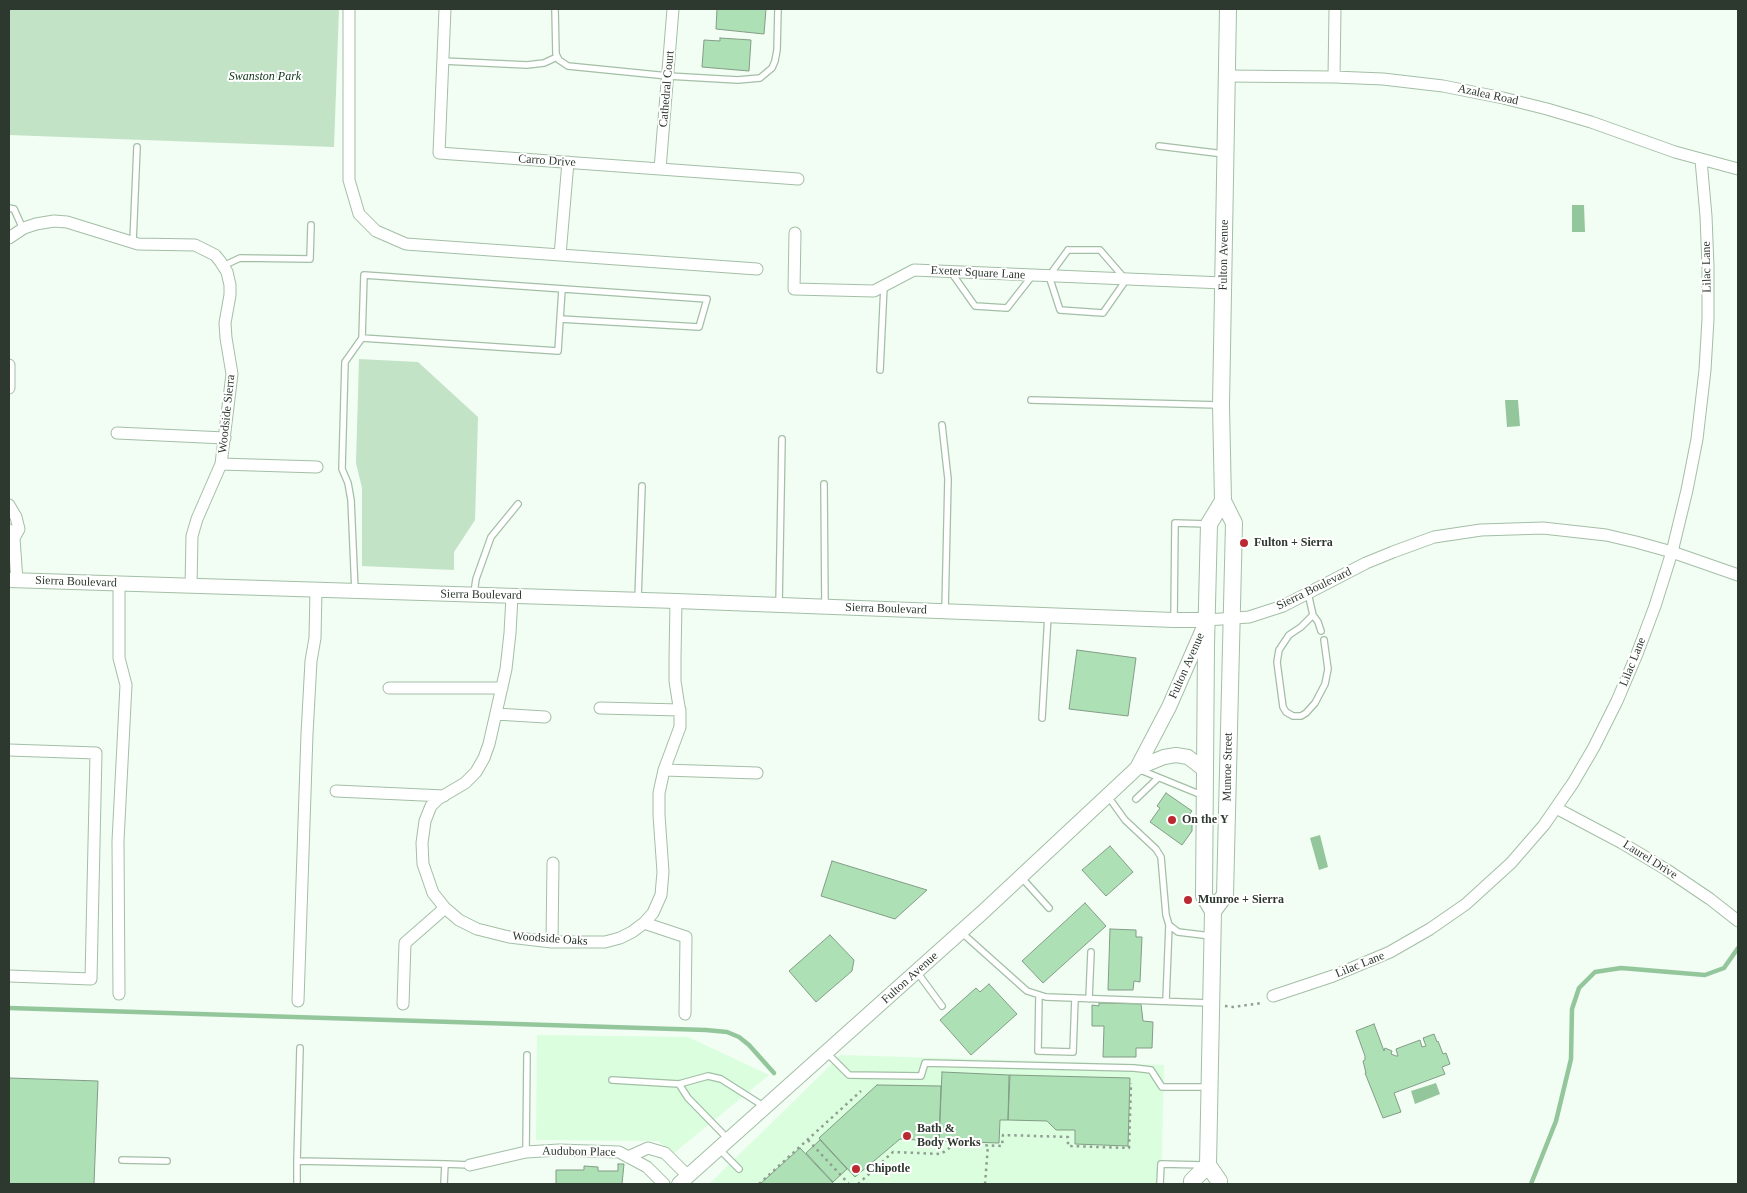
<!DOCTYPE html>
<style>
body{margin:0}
#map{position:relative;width:1747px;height:1193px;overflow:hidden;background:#f2fdf3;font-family:"Times New Roman",serif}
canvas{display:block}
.frame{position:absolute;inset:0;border:10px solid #2d382e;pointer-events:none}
</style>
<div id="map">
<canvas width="1747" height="1193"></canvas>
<div class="frame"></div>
</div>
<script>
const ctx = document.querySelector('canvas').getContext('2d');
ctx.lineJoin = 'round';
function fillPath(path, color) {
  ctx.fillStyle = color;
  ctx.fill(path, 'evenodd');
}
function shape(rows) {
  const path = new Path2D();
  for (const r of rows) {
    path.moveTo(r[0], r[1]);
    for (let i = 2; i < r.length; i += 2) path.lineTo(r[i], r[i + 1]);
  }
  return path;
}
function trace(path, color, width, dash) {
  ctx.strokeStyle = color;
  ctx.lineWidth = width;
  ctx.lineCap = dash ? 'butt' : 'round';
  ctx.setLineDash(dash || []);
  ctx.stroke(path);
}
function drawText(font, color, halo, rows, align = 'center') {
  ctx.font = font + ' "Times New Roman",serif';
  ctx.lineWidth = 4;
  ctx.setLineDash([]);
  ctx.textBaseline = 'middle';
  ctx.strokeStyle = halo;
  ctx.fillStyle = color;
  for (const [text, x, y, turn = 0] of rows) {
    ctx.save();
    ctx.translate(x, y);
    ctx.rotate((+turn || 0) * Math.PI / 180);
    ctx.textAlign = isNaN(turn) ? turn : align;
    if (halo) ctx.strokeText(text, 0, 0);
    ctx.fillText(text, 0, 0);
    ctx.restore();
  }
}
fillPath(shape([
 [537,1035,688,1037,769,1075,674,1153,658,1141,536,1140],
 [841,1055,1164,1065,1161,1184,709,1184]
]), '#dafede');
fillPath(shape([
 [9,9,339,9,334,147,9,135],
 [359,359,418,362,478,417,475,520,454,552,454,570,362,566,362,488,356,463]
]), '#c2e3c6');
fillPath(shape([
 [1572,205,1584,205,1585,232,1572,232],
 [1505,400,1518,400,1520,426,1507,427],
 [1320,835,1328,867,1319,870,1310,838],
 [1436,1083,1440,1094,1415,1104,1411,1091]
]), '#94c69c');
trace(shape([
 [9,1008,706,1030,727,1032,739,1037,749,1045,774,1073],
 [1531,1184,1556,1121,1571,1059,1572,1009,1579,988,1595,972,1621,968,1705,975,1724,968,1738,948]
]), '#94c69c', 4.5);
const building = shape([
 [717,9,766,9,764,34,716,29,717,9],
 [720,38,751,40,749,71,702,67,704,40,720,41,720,38],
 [1077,650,1136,658,1128,716,1069,709,1077,650],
 [1166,793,1192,811,1189,815,1192,817,1192,831,1182,845,1150,822,1160,808,1157,806,1166,793],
 [1110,846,1133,872,1106,896,1082,870,1110,846],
 [832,861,927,890,895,919,821,896,832,861],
 [1085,903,1106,926,1043,983,1022,961,1085,903],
 [1110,929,1136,930,1136,937,1142,937,1140,982,1134,981,1133,990,1108,990,1110,929],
 [830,935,854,960,852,971,816,1002,789,971,830,935],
 [989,984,1017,1014,971,1055,940,1020,976,988,980,992,989,984],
 [1099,1003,1141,1004,1143,1021,1153,1022,1152,1048,1136,1048,1136,1057,1103,1057,1104,1026,1092,1026,1092,1005,1099,1006,1099,1003],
 [1374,1024,1384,1051,1385,1048,1392,1051,1391,1054,1396,1056,1398,1056,1396,1049,1420,1040,1422,1047,1426,1046,1423,1038,1434,1034,1437,1042,1438,1041,1443,1054,1446,1053,1450,1064,1442,1067,1445,1074,1394,1093,1401,1112,1383,1118,1365,1073,1366,1073,1363,1061,1365,1060,1365,1056,1356,1031,1374,1024],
 [942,1072,1009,1075,1008,1120,1000,1120,999,1143,939,1141,942,1072],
 [1010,1075,1130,1078,1128,1146,1075,1144,1075,1130,1056,1130,1047,1121,1008,1120,1010,1075],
 [9,1078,98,1081,94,1184,9,1184,9,1078],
 [877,1085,941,1086,939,1141,900,1139,855,1177,819,1138,877,1085],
 [820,1140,847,1169,833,1182,806,1153,820,1140],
 [800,1148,834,1184,760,1184,800,1148],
 [618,1164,624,1164,622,1184,556,1184,556,1170,584,1170,584,1166,598,1167,598,1171,618,1171,618,1164]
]);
fillPath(building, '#ade0b4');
trace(building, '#829d86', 1);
const service = shape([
 [555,9,556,54,559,60,568,66,668,76,738,80,760,78,772,68,775,61,777,50,778,9],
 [443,61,527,65,544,63,557,57],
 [1159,146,1224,154],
 [9,208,14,209,23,229],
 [133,242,137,147],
 [1068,250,1100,250,1126,280,1103,313,1060,310,1049,276,1068,250],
 [223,266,240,258,310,259,311,225],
 [951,272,975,306,1007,308,1032,276],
 [362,338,558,351,562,289],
 [880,370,884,286],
 [1031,400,1219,405],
 [942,425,948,479,945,611],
 [824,484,825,607],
 [355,591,351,500,348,483,342,469,345,362,362,338,364,275,707,299,699,327,560,319],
 [474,593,476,579,491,537,518,504],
 [1308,593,1313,615,1301,627,1289,635,1279,650,1277,662,1283,707,1286,712,1293,716,1301,716,1306,713,1315,703,1325,684,1328,669,1324,640],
 [638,599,642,486],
 [779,605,782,439],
 [1313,615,1318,622,1321,631],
 [1174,620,1175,523,1208,524],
 [1042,718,1048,615],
 [1138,769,1204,796],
 [1107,795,1125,820,1156,849,1161,857,1166,915,1169,925,1178,932,1211,936],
 [1136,799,1158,778],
 [1021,877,1049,908],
 [961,932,1027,991,1046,997,1210,1003],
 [917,972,942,1006],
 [1039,995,1038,1051,1073,1052,1075,998],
 [1089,999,1091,952],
 [1166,1001,1169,925],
 [300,1048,297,1161,445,1164],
 [827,1053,849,1075,921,1076,925,1063,1134,1068,1151,1070,1162,1087,1209,1087],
 [612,1080,679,1084,708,1076,721,1079,765,1107],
 [679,1084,688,1098,729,1140],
 [719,1149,739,1169],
 [526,1152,527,1055],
 [122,1160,167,1161],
 [297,1184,297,1161],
 [444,1184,445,1164,470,1165],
 [1160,1184,1161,1164,1204,1165]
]);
const minor = shape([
 [349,9,349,180,359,214,376,231,406,244,757,269],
 [445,9,439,153,798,179],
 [1227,76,1334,77,1383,79,1443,86,1503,98,1547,109,1591,122,1675,152,1738,169],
 [1334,77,1335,9],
 [660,169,673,9],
 [795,233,794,289,874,291,914,270,1223,283],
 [9,238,24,228,36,224,54,221,67,222,138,244,195,245,215,255,220,261,227,272,230,285,230,295,225,323,226,338,232,374,221,464,197,519,192,536,191,586],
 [560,255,568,162],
 [9,365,9,388],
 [117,433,225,438],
 [221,464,317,467],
 [9,505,16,517,19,529,14,538],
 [9,530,14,538,17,581],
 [512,596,510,633,506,669,489,744,484,758,476,772,465,783,438,799,431,806,425,821,422,843,423,864,433,893,445,908,459,920,477,929,509,937,552,942,605,942,620,938,632,932,644,923,653,913,661,895,663,872,659,815,659,793,664,770,680,727,680,713,675,681,675,659,676,601],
 [1207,620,1249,617,1283,606,1366,563,1393,552,1434,537,1481,530,1543,528,1606,535,1636,542,1672,552,1738,575],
 [389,688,502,688],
 [600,708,680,710],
 [496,714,545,717],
 [9,750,96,753,91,979,9,976],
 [664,770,757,773],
 [336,791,444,796],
 [1556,808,1622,843,1667,870,1710,899,1738,921],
 [644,923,686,937,685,1014],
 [552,942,553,863],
 [119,994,118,841,126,685,119,658,119,584],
 [1273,996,1333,976,1390,952,1430,929,1466,904,1511,863,1544,825,1573,783,1594,747,1617,701,1637,654,1655,606,1672,552,1687,490,1697,439,1705,370,1708,319,1708,267,1706,216,1701,160],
 [298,1001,307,734,311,661,315,638,316,590],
 [403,1004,405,943,445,908],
 [628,1157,648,1148,665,1153,688,1176],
 [470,1165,526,1152,559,1150,619,1152,647,1167,664,1184]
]);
const tertiary = shape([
 [9,580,676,601,1174,620,1207,620,1169,707,1137,768,984,911,679,1184],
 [1137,768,1164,757,1176,755,1188,757,1206,771]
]);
const secondary = shape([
 [1213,911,1225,895,1234,523,1223,501,1221,405,1228,9],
 [1192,1184,1192,1181,1208,1165],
 [1219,1184,1219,1181,1208,1165,1213,911,1204,896,1206,645,1209,524,1223,501]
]);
trace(service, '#a3bfa6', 8);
trace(minor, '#a3bfa6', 13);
trace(tertiary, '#a3bfa6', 16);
trace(secondary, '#a3bfa6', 18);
trace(shape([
 [1225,1006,1233,1007,1262,1003],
 [808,1140,849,1184],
 [759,1184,861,1091],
 [858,1184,893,1152,941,1154,955,1144,1002,1146,1003,1135,1068,1137,1068,1146,1129,1148,1131,1083],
 [985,1184,988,1145]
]), '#919c92', 2.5, [2.5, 4]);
trace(service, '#fff', 5.5);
trace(minor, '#fff', 11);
trace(tertiary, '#fff', 14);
trace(secondary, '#fff', 16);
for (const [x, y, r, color] of [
 [1244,543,5,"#ba2a32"],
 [1172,820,5,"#ba2a32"],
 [1188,900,5,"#ba2a32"],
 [907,1136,5,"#ba2a32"],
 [856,1169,5,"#ba2a32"]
]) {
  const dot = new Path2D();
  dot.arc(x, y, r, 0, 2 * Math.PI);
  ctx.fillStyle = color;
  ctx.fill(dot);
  trace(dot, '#fff', 2);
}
drawText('italic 12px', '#0c3216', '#fff', [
 ["Swanston Park",265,77]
]);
drawText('12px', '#2d382e', '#fff', [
 ["Cathedral Court",667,89,-85],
 ["Azalea Road",1488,95,12],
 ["Carro Drive",547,161,4],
 ["Fulton Avenue",1224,255,-89],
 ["Lilac Lane",1707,267,-91],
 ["Exeter Square Lane",978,273,3],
 ["Woodside Sierra",227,414,-84],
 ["Sierra Boulevard",76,582,2],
 ["Sierra Boulevard",1314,589,-26],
 ["Sierra Boulevard",481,595,1],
 ["Sierra Boulevard",886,609,2],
 ["Lilac Lane",1633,662,-68],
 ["Fulton Avenue",1187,666,-66],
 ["Munroe Street",1228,767,-89],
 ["Laurel Drive",1650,860,32],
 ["Woodside Oaks",550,939,4],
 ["Lilac Lane",1360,965,-22],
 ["Fulton Avenue",910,978,-42],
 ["Audubon Place",579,1152,1]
]);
drawText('bold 12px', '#2d382e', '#fff', [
 ["Fulton + Sierra",1254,543],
 ["On the Y",1182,820],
 ["Munroe + Sierra",1198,900],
 ["Bath &",917,1129],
 ["Body Works",917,1143],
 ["Chipotle",866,1169]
], 'left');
</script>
